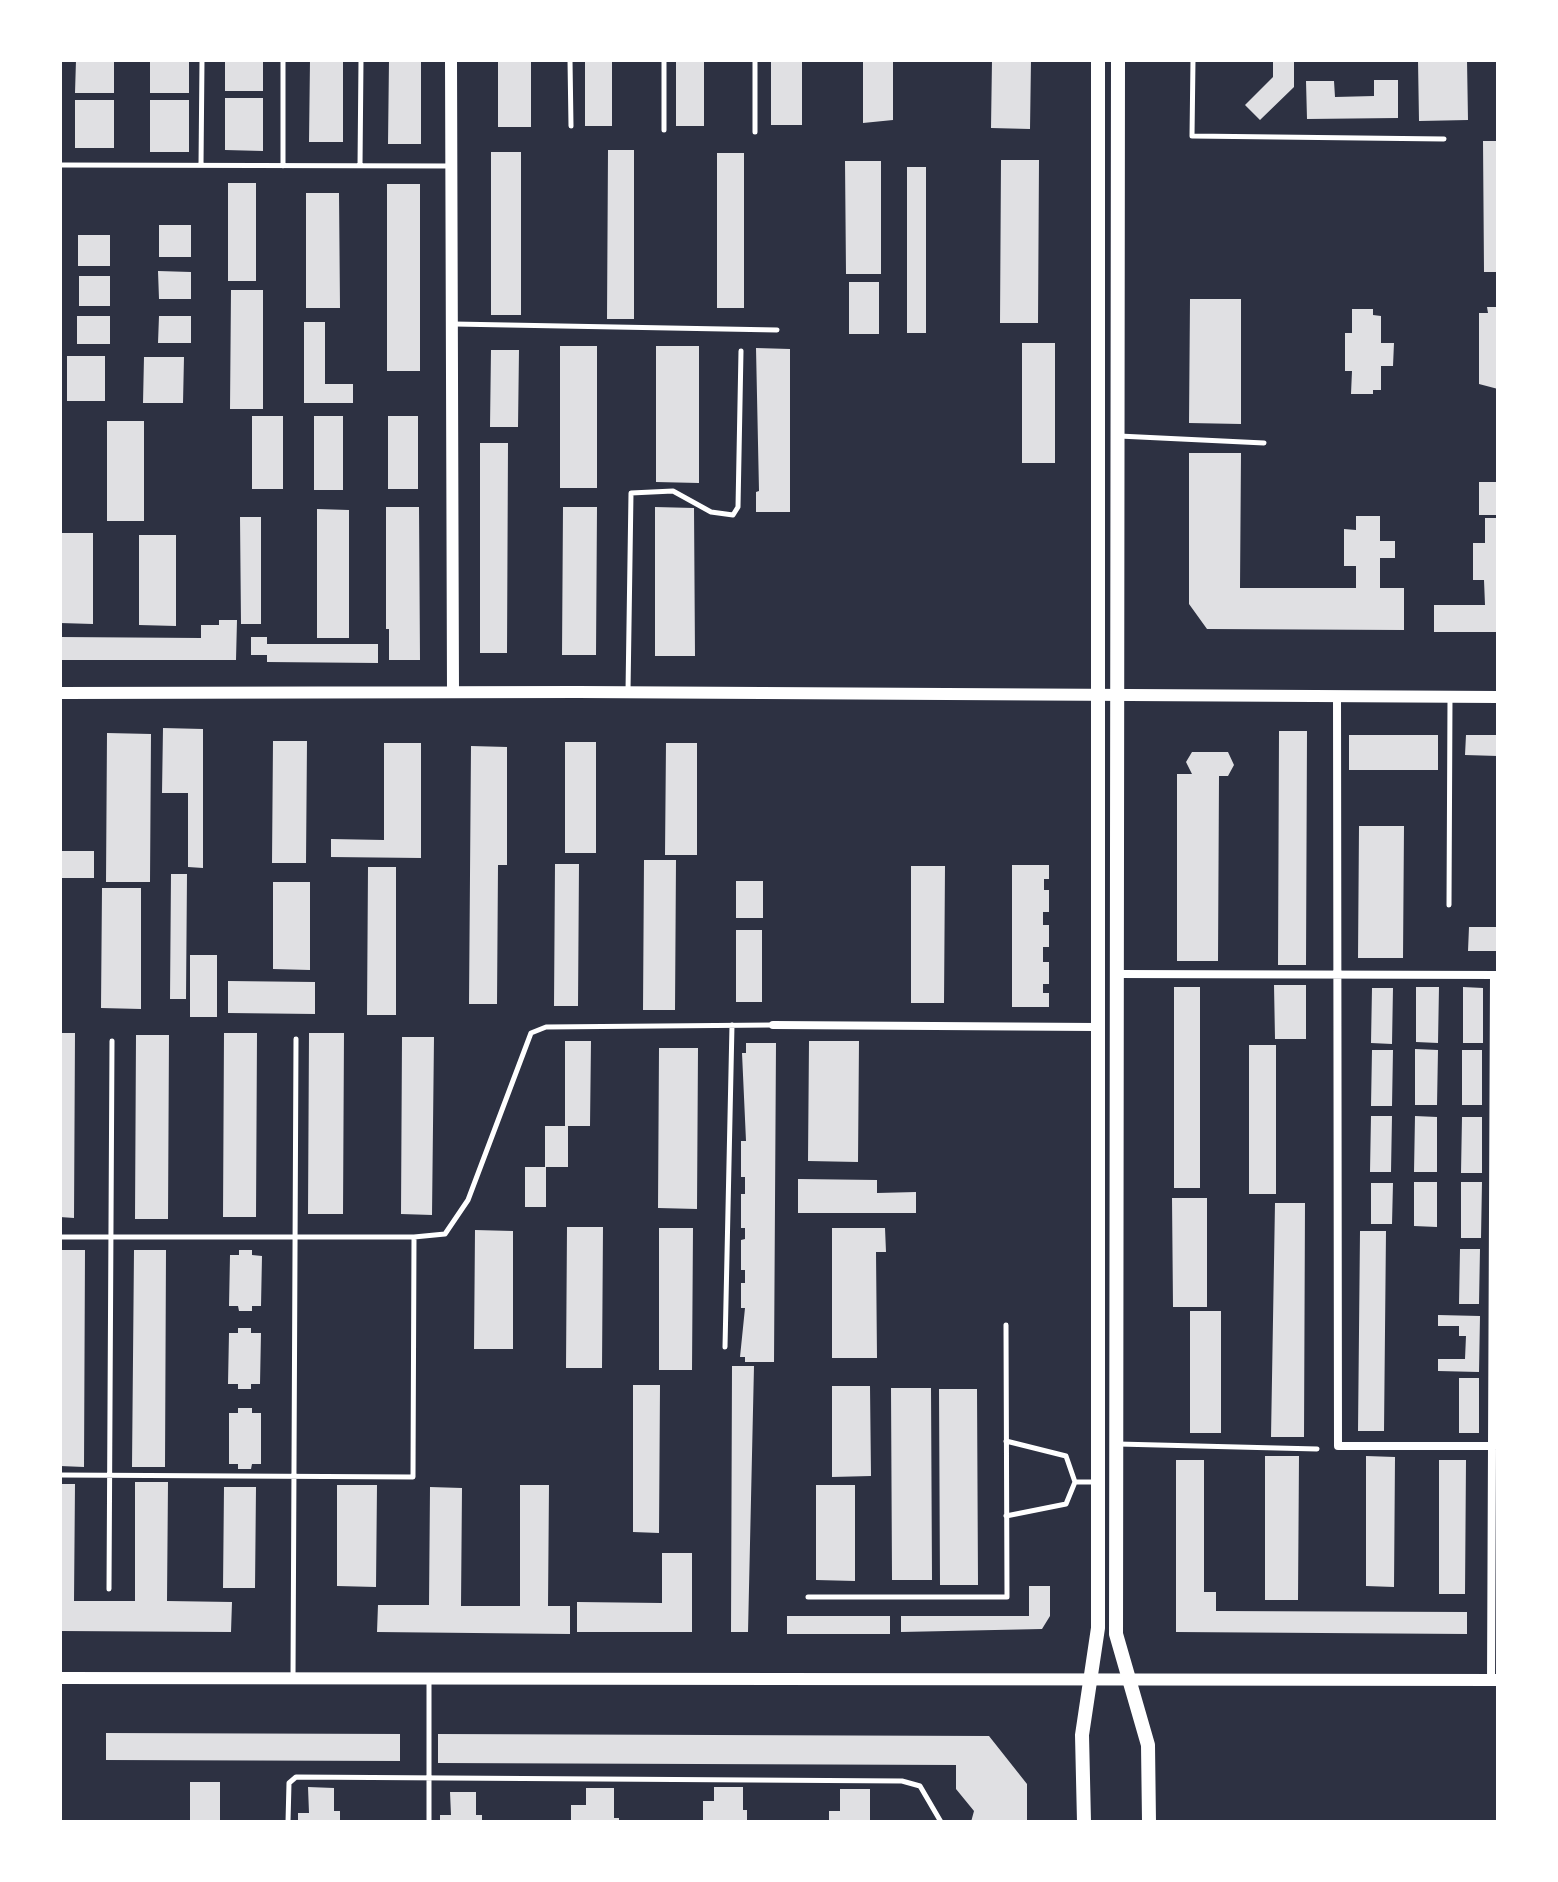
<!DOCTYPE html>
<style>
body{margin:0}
#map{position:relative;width:1558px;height:1882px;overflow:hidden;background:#2d3142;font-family:"Crimson Pro",serif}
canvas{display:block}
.frame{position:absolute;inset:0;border:62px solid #fff;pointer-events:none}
</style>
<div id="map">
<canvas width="1558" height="1882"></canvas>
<div class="frame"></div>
</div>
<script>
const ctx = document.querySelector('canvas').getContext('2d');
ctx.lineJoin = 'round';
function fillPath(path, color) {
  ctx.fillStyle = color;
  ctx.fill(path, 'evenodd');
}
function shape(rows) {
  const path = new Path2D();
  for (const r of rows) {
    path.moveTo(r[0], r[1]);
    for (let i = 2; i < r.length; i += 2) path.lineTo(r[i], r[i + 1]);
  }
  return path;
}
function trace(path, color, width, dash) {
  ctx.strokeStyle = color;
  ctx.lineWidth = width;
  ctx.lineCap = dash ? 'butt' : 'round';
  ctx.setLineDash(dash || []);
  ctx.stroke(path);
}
fillPath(shape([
 [76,60,114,60,114,93,75,93],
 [150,60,189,60,189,93,150,93],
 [225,60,263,60,263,91,225,91],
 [310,60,343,60,343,142,309,142],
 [389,60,421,60,421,144,388,144],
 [498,60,531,60,531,127,498,127],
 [585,60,612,60,612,126,585,126],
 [676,60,704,60,704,126,676,126],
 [771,60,802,60,802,125,771,125],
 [863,60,893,60,893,120,863,123],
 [992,60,1031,60,1030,129,991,128],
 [1273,60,1294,60,1294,87,1260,120,1245,105,1273,77],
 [1418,60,1467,60,1468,120,1419,121],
 [1374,80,1398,80,1398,118,1307,119,1306,81,1334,81,1335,97,1374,96],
 [225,98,263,98,263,151,225,150],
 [75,100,114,100,114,148,75,148],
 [150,100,189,100,189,152,150,152],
 [1483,141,1498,141,1498,272,1484,272],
 [608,150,634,150,634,319,607,319],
 [491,152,521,152,521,315,491,315],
 [717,153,744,153,744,308,717,308],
 [1001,160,1039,160,1038,323,1000,323],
 [845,161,881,161,881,274,846,274],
 [907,167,926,167,926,333,907,333],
 [228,183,256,183,256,281,228,281],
 [387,184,420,184,420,371,387,371],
 [306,193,339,193,340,308,306,308],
 [159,225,191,225,191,257,159,257],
 [78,235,110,235,110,266,78,266],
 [158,271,191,272,191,299,159,299],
 [79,276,110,276,110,306,79,306],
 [849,282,879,282,879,334,849,334],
 [231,290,263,290,263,409,230,409],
 [1190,299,1241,299,1241,424,1189,423],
 [1487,307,1498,307,1498,389,1479,384,1479,313,1488,313],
 [1352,309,1373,309,1373,315,1381,316,1381,343,1394,343,1393,366,1381,366,1381,390,1373,390,1373,394,1351,394,1352,371,1345,371,1345,333,1352,333],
 [77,316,110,316,110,344,77,344],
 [159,316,191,316,191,343,158,343],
 [304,322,325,322,325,384,353,384,353,403,304,403],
 [1022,343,1055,343,1055,463,1022,463],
 [560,346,597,346,597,488,560,488],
 [656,346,699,346,699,483,656,482],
 [756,348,790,349,790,512,756,512,756,492,759,491],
 [491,350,519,350,518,427,490,427],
 [67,356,105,356,105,401,67,401],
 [144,357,184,357,183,403,143,403],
 [252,416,283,416,283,489,252,489],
 [314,416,343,416,343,490,314,490],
 [388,416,418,416,418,489,388,489],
 [107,421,144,421,144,521,107,521],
 [480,443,508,443,507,653,480,653],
 [1189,453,1241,453,1240,588,1356,588,1356,566,1344,566,1344,529,1356,530,1356,516,1380,516,1380,541,1395,541,1395,558,1380,558,1380,588,1404,588,1404,630,1207,629,1189,604],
 [1479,482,1498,482,1498,515,1479,515],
 [386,507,419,507,420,660,389,660,389,629,386,629],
 [563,507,597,507,596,655,562,655],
 [655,507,694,508,695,656,655,656],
 [317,509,349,510,349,638,317,638],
 [240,517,261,517,261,624,241,624],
 [1485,518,1498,518,1498,632,1434,632,1434,605,1485,605,1484,580,1473,580,1473,543,1485,543],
 [60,533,93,533,93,624,60,623],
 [139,535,176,535,176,626,139,625],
 [219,620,237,620,236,660,60,660,60,637,201,638,201,625,219,625],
 [251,637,267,637,267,644,378,644,378,663,267,662,267,655,251,655],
 [163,728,203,729,203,868,188,867,188,793,162,793],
 [1279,731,1307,731,1306,965,1278,965],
 [107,733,151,734,150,882,106,882],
 [1349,735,1438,735,1438,770,1349,770],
 [1466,735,1498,735,1498,756,1465,755],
 [273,741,307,741,306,863,272,863],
 [565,742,596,742,596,853,565,853],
 [384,743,421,743,421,858,331,857,331,839,384,840],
 [666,743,697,743,697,855,665,855],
 [471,746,507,747,507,865,498,865,497,1004,469,1004],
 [1192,752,1228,752,1234,765,1228,776,1219,776,1218,961,1177,961,1177,774,1192,774,1186,762],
 [1359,826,1404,826,1403,958,1358,958],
 [60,851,94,851,94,878,60,878],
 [644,860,676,860,675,1010,643,1010],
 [555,864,579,864,578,1006,554,1006],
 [1012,865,1049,865,1049,879,1044,879,1044,890,1049,890,1049,912,1043,912,1043,925,1049,925,1049,947,1043,947,1043,962,1049,962,1049,984,1043,984,1043,993,1049,993,1049,1007,1012,1007],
 [911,866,945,866,944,1003,911,1003],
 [368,867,396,867,396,1015,367,1015],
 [171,874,187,874,186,999,170,999],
 [736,881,763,881,763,918,736,918],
 [273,882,310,882,310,970,273,969],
 [102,888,141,888,141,1009,101,1008],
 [1469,927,1498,927,1498,951,1468,951],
 [736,930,762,930,762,1002,736,1002],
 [190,955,217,955,217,1017,190,1017],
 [228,981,315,982,315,1014,228,1013],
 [1274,985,1306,985,1306,1039,1275,1039],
 [1174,987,1200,987,1200,1188,1174,1188],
 [1416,987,1439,987,1438,1043,1416,1042],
 [1463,987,1483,988,1483,1043,1463,1043],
 [1372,988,1393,988,1392,1044,1371,1043],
 [60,1033,75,1033,74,1218,60,1217],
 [224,1033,257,1033,256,1217,223,1217],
 [309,1033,344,1033,343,1214,308,1214],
 [136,1035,169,1035,168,1219,135,1219],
 [402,1037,434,1037,432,1215,401,1214],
 [565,1041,591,1041,590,1126,568,1126,568,1167,546,1167,546,1207,525,1207,525,1167,545,1167,545,1126,565,1126],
 [809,1041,859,1041,858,1162,808,1161],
 [746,1043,776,1043,774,1362,745,1362,745,1357,740,1357,745,1308,741,1308,741,1283,745,1283,745,1270,741,1270,741,1240,745,1239,745,1228,741,1228,741,1194,745,1194,745,1177,741,1177,741,1141,746,1141,742,1053,746,1053],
 [1249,1045,1276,1045,1276,1194,1249,1194],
 [659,1048,698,1048,697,1209,658,1208],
 [1415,1049,1438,1050,1437,1105,1415,1105],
 [1372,1050,1393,1050,1392,1106,1371,1106],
 [1462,1050,1482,1050,1482,1105,1462,1105],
 [1371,1116,1392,1116,1391,1172,1370,1172],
 [1415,1116,1437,1117,1437,1172,1414,1172],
 [1462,1117,1482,1117,1482,1173,1461,1173],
 [798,1179,877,1180,877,1193,916,1192,916,1213,798,1213],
 [1414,1182,1437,1182,1437,1227,1414,1226],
 [1461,1182,1482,1182,1481,1238,1461,1238],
 [1371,1183,1393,1183,1392,1224,1371,1224],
 [1172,1198,1207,1198,1207,1307,1173,1307],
 [1275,1203,1305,1203,1304,1437,1271,1437],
 [567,1227,603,1227,602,1368,566,1368],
 [659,1228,693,1228,692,1370,659,1370],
 [832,1228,885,1228,886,1252,876,1252,877,1358,832,1358],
 [475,1230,513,1231,513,1349,474,1349],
 [1360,1231,1386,1231,1384,1431,1358,1431],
 [1460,1249,1480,1249,1479,1304,1459,1304],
 [60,1250,85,1250,84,1467,60,1466],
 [134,1250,166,1250,165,1467,132,1467],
 [239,1250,252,1250,252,1255,262,1256,261,1306,252,1306,252,1311,239,1311,238,1306,229,1306,230,1255,239,1255],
 [1190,1311,1221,1311,1221,1433,1190,1433],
 [1438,1315,1480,1316,1479,1372,1438,1371,1438,1359,1465,1359,1466,1336,1459,1336,1459,1326,1438,1326],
 [238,1328,251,1328,251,1333,261,1333,260,1384,251,1384,251,1389,238,1389,238,1384,228,1384,229,1333,238,1333],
 [732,1366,754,1366,748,1632,731,1632],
 [1459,1378,1479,1378,1479,1433,1459,1433],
 [633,1385,660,1385,659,1533,633,1532],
 [832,1386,870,1386,871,1476,832,1477],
 [891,1388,931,1388,932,1580,892,1580],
 [939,1389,977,1389,978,1585,940,1585],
 [238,1408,252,1408,252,1413,261,1413,261,1464,252,1464,251,1469,238,1469,238,1464,229,1464,229,1413,238,1413],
 [1265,1456,1299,1456,1298,1600,1265,1600],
 [1366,1456,1395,1457,1394,1587,1366,1586],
 [1176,1460,1204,1460,1204,1592,1216,1592,1216,1611,1467,1612,1467,1634,1176,1632],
 [1439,1460,1466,1460,1465,1594,1439,1594],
 [135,1482,168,1482,167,1601,232,1602,231,1632,60,1631,60,1484,75,1484,74,1601,135,1601],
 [337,1485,377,1485,376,1587,337,1586],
 [520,1485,549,1485,548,1606,570,1606,570,1634,377,1632,378,1605,429,1605,430,1487,462,1488,461,1606,520,1606],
 [816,1485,855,1485,855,1581,816,1580],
 [224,1487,256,1487,255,1588,223,1588],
 [662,1553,692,1553,692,1632,577,1632,577,1602,662,1603],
 [1029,1586,1050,1586,1050,1616,1042,1629,901,1632,901,1616,1029,1616],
 [787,1616,890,1616,890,1634,787,1634],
 [106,1733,400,1734,400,1761,106,1760],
 [438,1734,989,1736,1027,1784,1027,1822,971,1822,974,1811,956,1789,956,1765,438,1763],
 [190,1782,220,1782,220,1822,190,1822],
 [308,1787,334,1788,334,1811,340,1811,340,1822,298,1822,298,1813,309,1813],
 [714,1787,743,1787,743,1810,747,1810,747,1822,703,1822,703,1801,714,1801],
 [586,1788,614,1788,614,1818,619,1818,619,1822,571,1822,571,1805,586,1805],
 [840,1789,870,1789,870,1822,829,1822,829,1811,840,1811],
 [450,1792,476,1792,476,1815,482,1815,482,1822,440,1822,440,1815,451,1815]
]), '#e0e0e3');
trace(shape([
 [570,60,571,126],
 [664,60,664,130],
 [755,60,755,132],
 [1193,60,1192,136,1444,139],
 [60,165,451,166],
 [201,165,202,60],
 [283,166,283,60],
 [360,166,361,60],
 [454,324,777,330],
 [1119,436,1264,443],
 [628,691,631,493,673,491,711,512,733,515,738,507,741,351],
 [1449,905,1450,698],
 [60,1237,414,1237,445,1234,468,1200,531,1033,546,1027,772,1025],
 [725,1347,732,1025],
 [1006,1441,1066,1456,1075,1482,1066,1504,1006,1516],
 [1118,1444,1317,1449],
 [60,1475,413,1477,414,1237],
 [1075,1482,1097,1482],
 [109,1589,112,1041],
 [808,1597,1007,1597,1006,1325],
 [293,1678,296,1039],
 [288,1822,289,1783,296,1777,902,1781,920,1786,941,1822],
 [429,1822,429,1680]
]), '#fff', 5);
trace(shape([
 [1337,696,1338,1446,1493,1446],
 [1117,974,1497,975],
 [773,1025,1096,1027],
 [1491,1680,1494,975]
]), '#fff', 8);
trace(shape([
 [451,60,453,692],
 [60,693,578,692,1498,697],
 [60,1678,1498,1680]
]), '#fff', 12);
trace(shape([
 [1118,60,1116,1634,1148,1745,1149,1822],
 [1084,1822,1082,1735,1098,1628,1098,60]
]), '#fff', 14);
</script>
